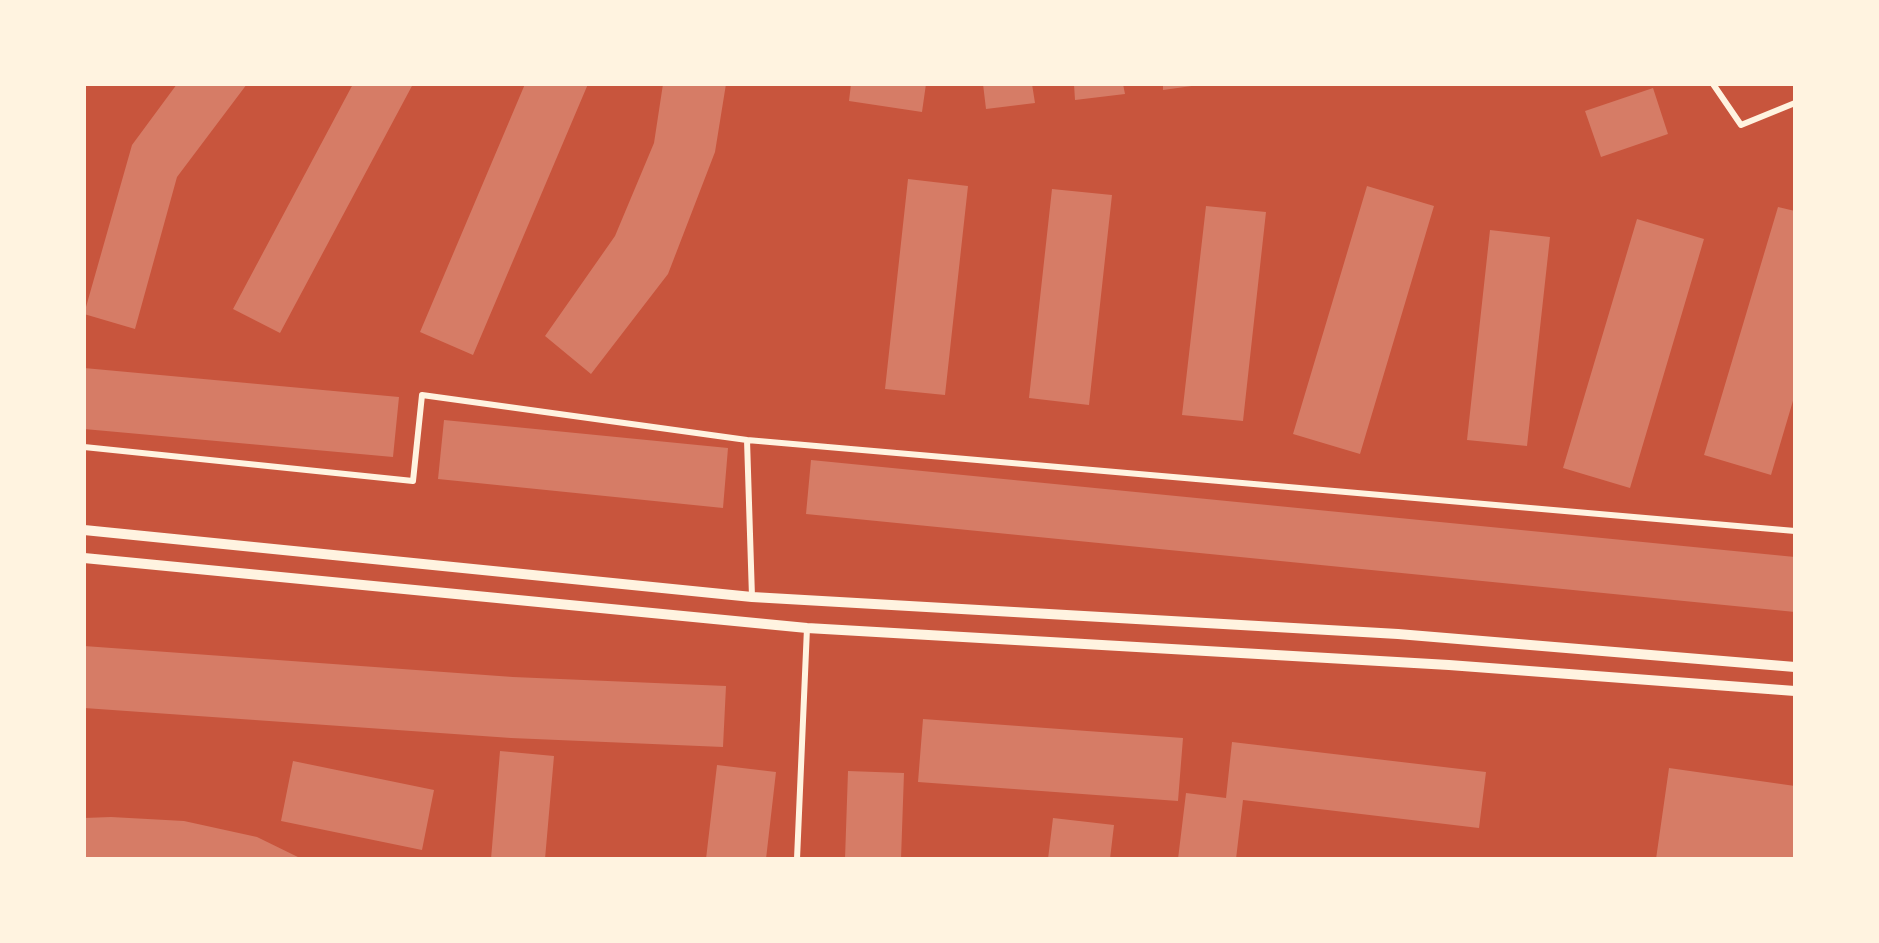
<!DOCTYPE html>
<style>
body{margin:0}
#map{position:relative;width:1879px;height:943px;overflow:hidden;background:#c8553d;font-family:"DM Sans",sans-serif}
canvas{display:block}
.frame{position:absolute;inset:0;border:86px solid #fff3e0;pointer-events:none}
</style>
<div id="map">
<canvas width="1879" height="943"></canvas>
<div class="frame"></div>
</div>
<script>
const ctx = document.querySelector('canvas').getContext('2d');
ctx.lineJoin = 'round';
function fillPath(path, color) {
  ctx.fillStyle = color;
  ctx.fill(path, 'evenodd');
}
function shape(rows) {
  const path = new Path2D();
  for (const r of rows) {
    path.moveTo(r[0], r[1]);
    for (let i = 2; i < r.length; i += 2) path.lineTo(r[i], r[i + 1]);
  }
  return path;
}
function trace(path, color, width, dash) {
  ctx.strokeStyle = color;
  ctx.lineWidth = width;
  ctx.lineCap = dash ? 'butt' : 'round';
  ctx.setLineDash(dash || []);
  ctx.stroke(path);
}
fillPath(shape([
 [177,84,247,84,177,177,135,329,84,314,132,145],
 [353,84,413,84,280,333,233,309],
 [525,84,588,84,473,355,420,332],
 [663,84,726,84,715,152,668,274,591,374,545,336,615,236,654,143],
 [851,84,926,84,922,112,849,101],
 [983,84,1032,84,1035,103,986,109],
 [1074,84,1123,84,1125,94,1075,100],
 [1163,84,1199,84,1199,85,1163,90],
 [1653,88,1668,134,1601,157,1585,111],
 [908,179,968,186,945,395,885,389],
 [1367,186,1434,206,1360,454,1293,434],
 [1052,189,1112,195,1089,405,1029,398],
 [1206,206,1266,212,1243,421,1182,415],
 [1778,207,1795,211,1795,394,1771,475,1704,455],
 [1637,219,1704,239,1630,488,1563,468],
 [1490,230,1550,237,1527,446,1467,440],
 [84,368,399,397,393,457,84,429],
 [444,420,728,448,723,508,438,479],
 [811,460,1795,557,1795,612,806,514],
 [84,646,513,677,726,686,723,747,511,738,84,708],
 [923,719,1183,738,1178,801,918,782],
 [1232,742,1486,772,1479,828,1243,800,1236,859,1178,859,1186,793,1226,798],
 [500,751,554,756,545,859,491,859],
 [293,761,434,790,422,850,281,821],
 [717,765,776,772,766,859,706,859],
 [1669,768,1795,786,1795,859,1656,859],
 [848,771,904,773,901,859,845,859],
 [111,817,184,821,257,837,302,859,84,859,84,818],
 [1053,818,1114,825,1110,859,1048,859]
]), '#d67c66');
trace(shape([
 [1713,84,1741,125,1795,103],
 [747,440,1795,531],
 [84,447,413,481,422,395,747,440,752,597],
 [797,859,807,628]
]), '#fff3e0', 6);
trace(shape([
 [84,530,752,597,1398,634,1795,667],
 [84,558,807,628,1449,665,1795,691]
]), '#fff3e0', 10);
</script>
